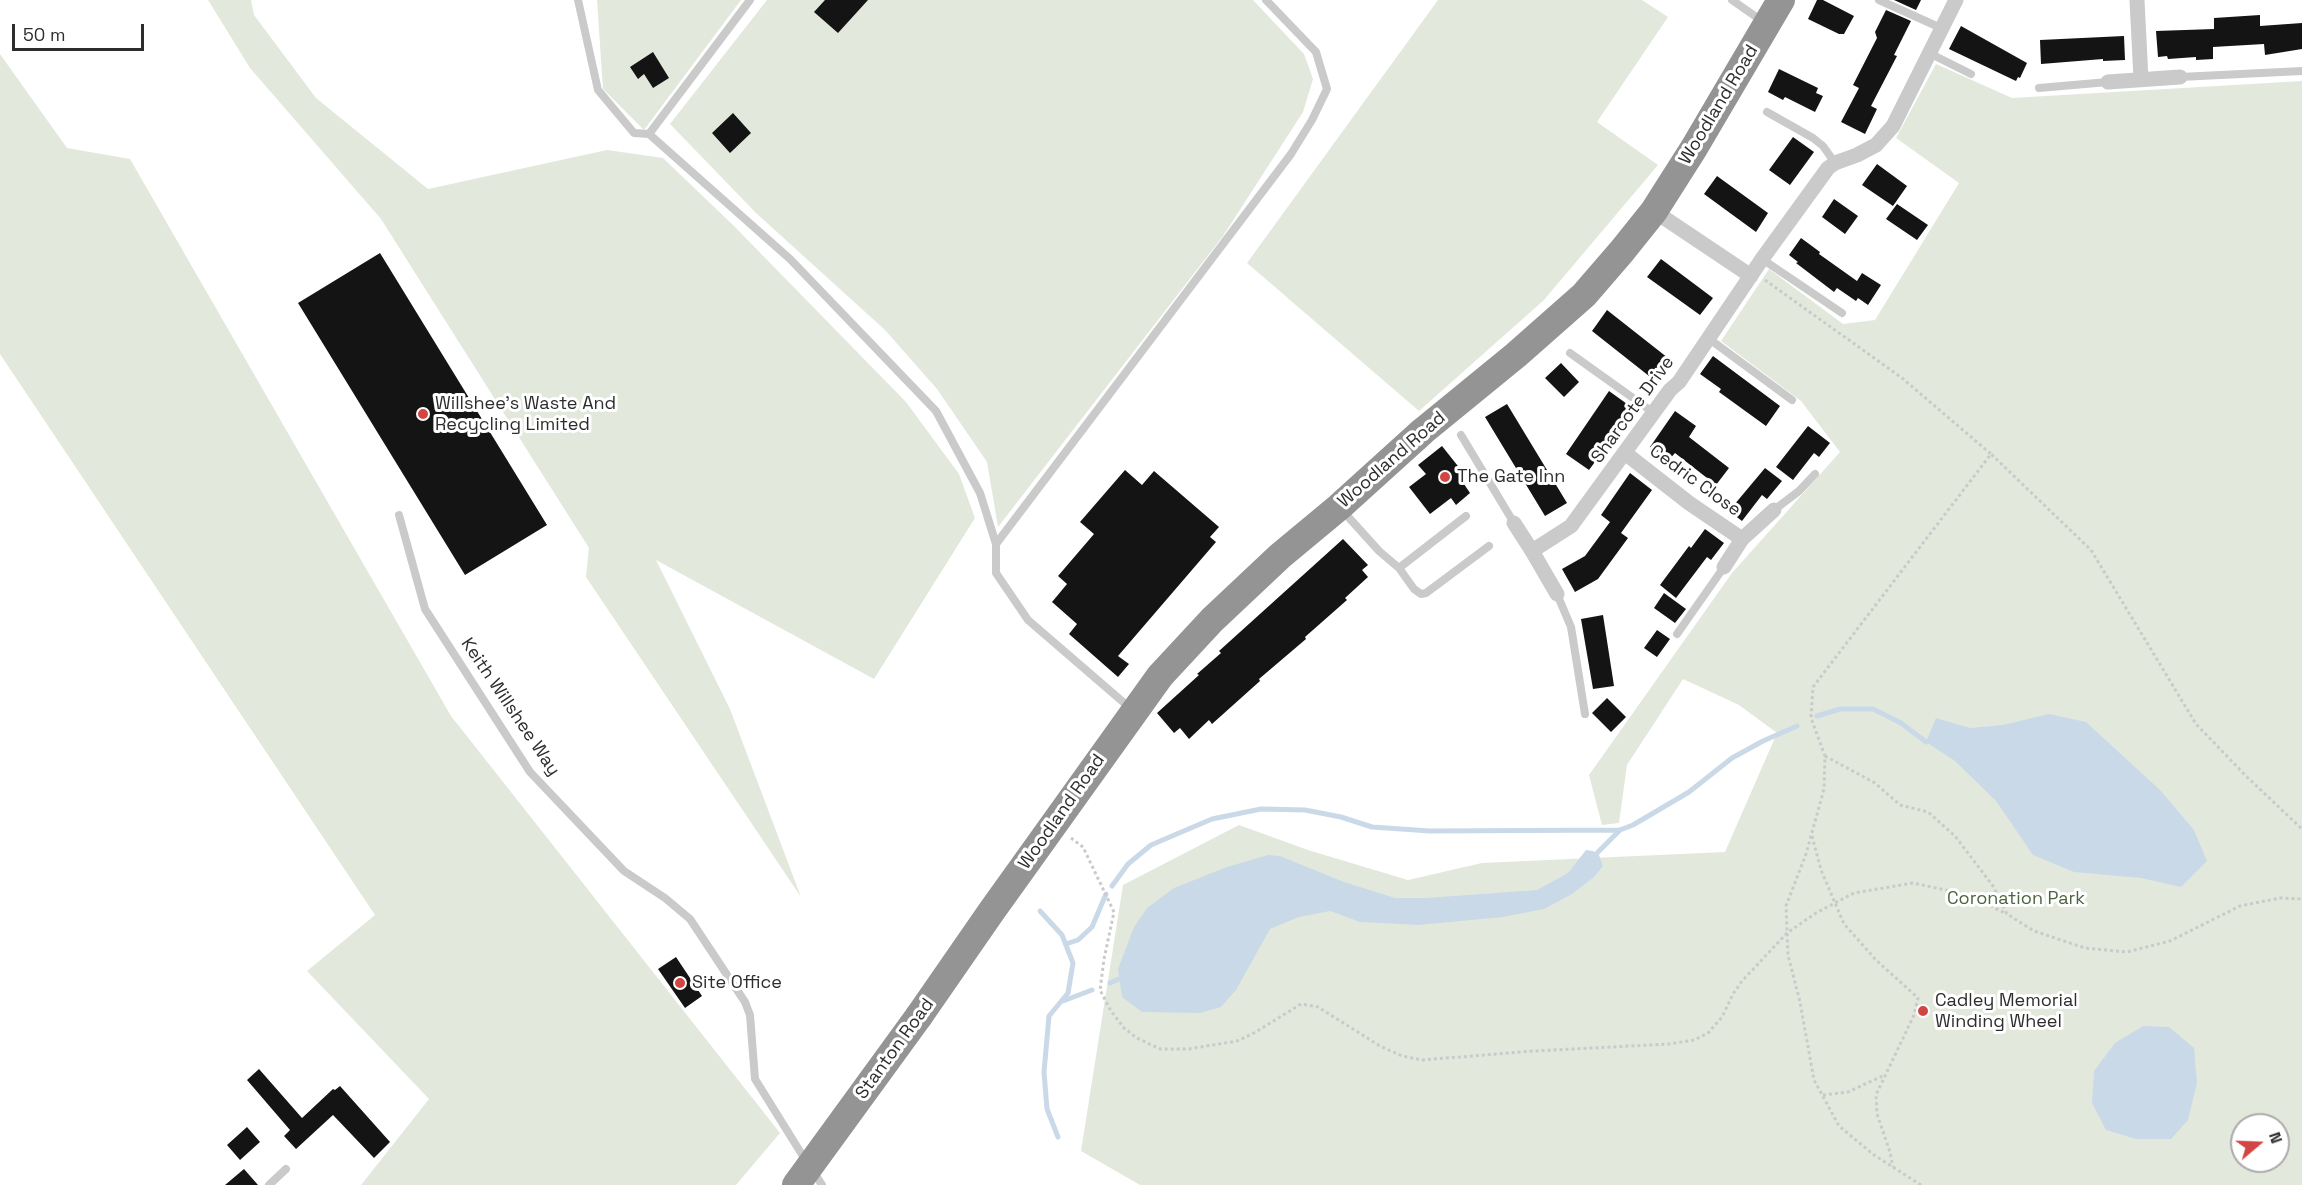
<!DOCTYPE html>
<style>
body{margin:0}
#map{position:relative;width:2302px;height:1185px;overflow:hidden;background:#fff;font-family:"Space Grotesk",sans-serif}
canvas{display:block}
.north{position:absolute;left:2230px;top:1113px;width:60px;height:60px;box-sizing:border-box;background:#fff;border:2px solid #ababab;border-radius:50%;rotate:71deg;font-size:16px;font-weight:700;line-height:24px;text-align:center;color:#2d2d2d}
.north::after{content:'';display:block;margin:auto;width:21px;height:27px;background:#d24542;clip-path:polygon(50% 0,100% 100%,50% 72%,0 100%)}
.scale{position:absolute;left:12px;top:24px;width:132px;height:27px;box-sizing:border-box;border:3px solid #2d2d2d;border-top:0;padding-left:8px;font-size:18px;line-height:21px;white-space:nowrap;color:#2d2d2d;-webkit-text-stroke:4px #fff;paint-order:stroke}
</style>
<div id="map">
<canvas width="2302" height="1185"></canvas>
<div class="north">N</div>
<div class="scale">50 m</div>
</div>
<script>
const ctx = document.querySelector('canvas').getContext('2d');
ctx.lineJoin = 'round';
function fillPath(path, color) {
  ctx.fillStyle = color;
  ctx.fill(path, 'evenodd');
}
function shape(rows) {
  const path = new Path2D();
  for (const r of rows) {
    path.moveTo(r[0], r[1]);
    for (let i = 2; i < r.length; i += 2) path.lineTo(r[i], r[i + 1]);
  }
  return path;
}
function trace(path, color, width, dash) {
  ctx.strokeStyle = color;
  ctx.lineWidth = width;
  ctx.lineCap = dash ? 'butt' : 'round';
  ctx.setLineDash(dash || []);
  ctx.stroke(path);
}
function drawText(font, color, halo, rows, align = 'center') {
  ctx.font = font + ' "Space Grotesk",sans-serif';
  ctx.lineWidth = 6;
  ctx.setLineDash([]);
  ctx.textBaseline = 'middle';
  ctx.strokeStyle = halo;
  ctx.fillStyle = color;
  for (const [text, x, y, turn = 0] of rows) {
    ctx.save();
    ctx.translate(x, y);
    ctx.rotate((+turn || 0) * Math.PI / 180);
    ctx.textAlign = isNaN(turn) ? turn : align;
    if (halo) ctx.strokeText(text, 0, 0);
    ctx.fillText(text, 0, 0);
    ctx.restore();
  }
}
fillPath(shape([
 [208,0,251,0,254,15,316,98,428,189,607,150,663,158,734,226,906,402,959,474,975,518,874,679,656,560,730,709,801,897,586,577,589,548,381,219,250,68],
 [597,0,741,0,644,130,603,89],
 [767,0,1253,0,1304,54,1313,79,1303,112,1223,236,998,527,987,462,937,389,885,330,756,213,670,124],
 [1438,0,1642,0,1668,17,1597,122,1658,165,1544,300,1419,411,1247,263],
 [0,54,67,148,130,159,451,716,780,1133,736,1185,361,1185,429,1099,307,971,375,915,0,354],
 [1936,64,2012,98,2302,81,2302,1185,1140,1185,1081,1151,1123,885,1239,825,1308,850,1408,880,1482,863,1725,852,1777,733,1739,705,1683,679,1627,765,1619,823,1602,825,1589,775,1732,573,1840,452,1801,401,1721,341,1769,269,1843,324,1875,320,1959,183,1896,138],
 [2242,1125,2278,1125,2278,1161,2242,1161]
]), '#e2e9dc');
fillPath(shape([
 [2049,714,2086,722,2160,790,2194,830,2207,861,2181,887,2141,878,2074,872,2033,855,1996,801,1955,761,1926,742,1936,718,1970,728,2003,725],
 [1586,850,1593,851,1599,855,1603,866,1594,877,1572,894,1544,909,1503,917,1419,925,1360,922,1330,911,1299,917,1270,929,1236,990,1221,1007,1200,1013,1142,1012,1122,997,1118,969,1134,927,1147,908,1174,888,1227,867,1268,855,1280,856,1344,882,1395,898,1426,898,1537,890,1568,873],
 [2143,1026,2169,1027,2194,1048,2197,1083,2188,1120,2171,1139,2136,1139,2106,1130,2092,1103,2094,1071,2115,1043]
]), '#cad9e7');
trace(shape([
 [1817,716,1840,709,1873,709,1901,723,1926,742],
 [1597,853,1620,830],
 [1112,886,1128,864,1151,845,1212,819,1261,809,1305,810,1341,817,1372,827,1430,831,1620,830,1633,825,1689,792,1732,758,1763,741,1797,726],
 [1040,911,1062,935,1073,963,1068,993,1049,1016,1044,1072,1047,1109,1058,1137],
 [1066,944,1078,940,1092,927,1106,894],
 [1110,983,1119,979],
 [1063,1001,1092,990]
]), '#cad9e7', 5);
fillPath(shape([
 [825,0,868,0,838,33,814,12],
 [1817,0,1823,0,1854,16,1844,34,1839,34,1808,19],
 [1894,0,1921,0,1916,10],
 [1886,10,1911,21,1894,55,1897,56,1871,106,1877,109,1865,134,1841,122,1859,88,1853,85,1877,38,1875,32],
 [2260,15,2260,26,2302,23,2302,49,2265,55,2264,44,2213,47,2213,59,2196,60,2196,57,2168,59,2167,56,2158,57,2156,31,2214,29,2214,18],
 [1961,26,2027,63,2020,78,2018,77,2016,81,1949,49],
 [2124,36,2125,60,2103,61,2103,59,2041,64,2040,40],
 [653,52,669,78,653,88,644,74,638,79,630,67],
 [1779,69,1818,88,1816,93,1823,96,1815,112,1785,97,1783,100,1768,92],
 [733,113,751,133,730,153,712,133],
 [1793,137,1814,152,1790,185,1769,170],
 [1877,164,1907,186,1893,206,1862,185],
 [1717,176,1768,213,1756,232,1704,194],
 [1834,199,1858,216,1845,234,1822,217],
 [1897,204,1928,225,1917,240,1886,219],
 [1801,238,1820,252,1819,254,1857,281,1862,273,1881,285,1868,305,1858,298,1856,301,1837,288,1834,292,1796,263,1798,262,1789,255],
 [380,253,547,525,465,575,298,303],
 [1661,259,1713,298,1700,315,1647,277],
 [1607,310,1668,358,1654,376,1649,376,1592,331],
 [1713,356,1780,406,1766,426,1719,392,1721,389,1700,374],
 [1561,363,1579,382,1564,397,1545,378],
 [1609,391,1634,409,1589,470,1566,454],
 [1507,404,1567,503,1545,516,1485,417],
 [1675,411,1696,426,1689,437,1729,468,1716,485,1675,453,1668,461,1650,447],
 [1808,426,1830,443,1819,457,1814,453,1793,480,1776,467],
 [1442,446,1469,480,1464,484,1470,493,1456,505,1451,498,1430,514,1409,487,1426,474,1418,465],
 [1765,468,1782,481,1767,499,1762,495,1742,521,1729,511],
 [1125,470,1142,485,1154,471,1219,527,1210,537,1216,542,1118,656,1129,664,1118,677,1069,634,1077,624,1052,602,1067,584,1058,576,1094,534,1080,522],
 [1630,473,1652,490,1621,533,1628,538,1598,579,1575,592,1562,569,1585,556,1610,522,1601,515],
 [1705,529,1724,543,1711,560,1707,557,1676,598,1660,585,1689,546,1691,548],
 [1343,539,1368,565,1362,570,1368,577,1345,598,1347,600,1305,637,1306,639,1259,679,1260,681,1212,724,1209,720,1189,739,1180,728,1174,733,1157,713,1199,675,1197,674,1221,653,1219,651],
 [1664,593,1686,609,1675,623,1654,608],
 [1603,615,1614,686,1593,689,1581,619],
 [1657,630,1670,639,1657,657,1644,648],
 [1607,698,1626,717,1611,732,1592,713],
 [676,957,702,996,685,1008,658,969],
 [259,1069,302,1118,333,1089,335,1090,340,1086,390,1142,374,1158,333,1115,296,1149,284,1136,290,1130,247,1080],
 [247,1127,260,1142,240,1160,227,1145],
 [244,1169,258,1185,225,1185]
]), '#141414');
trace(shape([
 [1765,280,1902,378,1991,454],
 [1825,756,1875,783,1900,805,1928,812,1955,836,1993,886,2007,914,2034,931,2085,948,2127,952,2170,941,2240,906,2280,898,2302,899],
 [1812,836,1821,870,1844,924,1876,960,1918,998,1914,1015,1876,1095,1877,1114,1890,1152,1893,1167],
 [1071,838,1083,847,1114,912,1104,959,1100,990,1111,1011,1124,1028,1137,1038,1160,1049,1189,1049,1237,1041,1254,1033,1301,1004,1318,1007,1380,1046,1402,1056,1422,1060,1534,1051,1669,1044,1694,1040,1708,1033,1722,1017,1733,994,1742,981,1787,933,1816,913,1854,893,1913,883,1969,895,2007,914],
 [1823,1095,1848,1092,1885,1075],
 [1921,1185,1874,1155,1839,1126,1814,1080,1800,1002,1788,955,1786,906,1806,854,1824,789,1825,756,1811,718,1813,687,1991,454,2091,550,2196,724,2246,776,2302,829]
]), '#cacaca', 3, [3, 3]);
trace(shape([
 [578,0,598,90,634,133,649,134,790,259,936,411,980,493,996,544,996,573,1028,620,1130,708],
 [1732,0,1762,21],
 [1879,0,1941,28],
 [1929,53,1971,74],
 [2180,77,2302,71],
 [2039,88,2108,82],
 [1767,112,1813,138,1823,146,1835,163],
 [649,134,750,0],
 [1762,259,1842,313],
 [1708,338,1792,400],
 [1570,353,1654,413],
 [1461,435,1514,523],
 [1342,510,1379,551,1399,568,1466,516],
 [1774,510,1799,491,1815,474],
 [399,515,425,609,530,772,624,871,665,898,690,919,745,1002,750,1015,755,1079,806,1161],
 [996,544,1291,154,1312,120,1327,89,1316,52,1266,0],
 [1399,568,1414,589,1421,594,1426,593,1489,546],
 [1557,594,1571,627,1585,714],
 [1677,634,1724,567],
 [813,1171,822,1185],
 [269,1185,286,1169]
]), '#cacaca', 8);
trace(shape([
 [2137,0,2141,79],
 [2108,82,2180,77],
 [1654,211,1751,276],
 [1625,453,1689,503,1742,539],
 [1514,523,1532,551,1571,526,1670,390,1679,382,1762,259,1828,168,1835,163,1857,155,1876,145,1893,126,1956,0],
 [1532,551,1557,594],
 [1724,567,1742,539,1774,510]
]), '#cacaca', 15);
trace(shape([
 [919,1016,991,912,1160,676,1212,620,1280,556,1339,507,1423,431,1516,355,1584,295,1622,251,1654,211,1694,148,1781,0]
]), '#949494', 28);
trace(shape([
 [796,1185,919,1016]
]), '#949494', 28);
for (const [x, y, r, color] of [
 [423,414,6,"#d24542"],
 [1445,477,6,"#d24542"],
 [680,983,6,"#d24542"],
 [1923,1011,6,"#d24542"]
]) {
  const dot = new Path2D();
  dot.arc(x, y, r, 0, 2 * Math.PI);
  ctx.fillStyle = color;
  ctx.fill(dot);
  trace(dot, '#fff', 2);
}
drawText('18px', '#2d2d2d', '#fff', [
 ["Woodland Road",1719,105,-59],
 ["Sharcote Drive",1633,410,-54],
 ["Woodland Road",1392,460,-41],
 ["Cedric Close",1695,481,36],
 ["Keith Willshee Way",510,707,56],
 ["Woodland Road",1062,812,-55],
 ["Stanton Road",895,1049,-54]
]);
drawText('18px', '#2d2d2d', '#fff', [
 ["Willshee's Waste And",435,404],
 ["Recycling Limited",435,425],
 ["The Gate Inn",1457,477],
 ["Site Office",692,983],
 ["Cadley Memorial",1935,1001],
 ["Winding Wheel",1935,1022]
], 'left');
drawText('18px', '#4d6440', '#fff', [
 ["Coronation Park",2016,899]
]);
</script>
